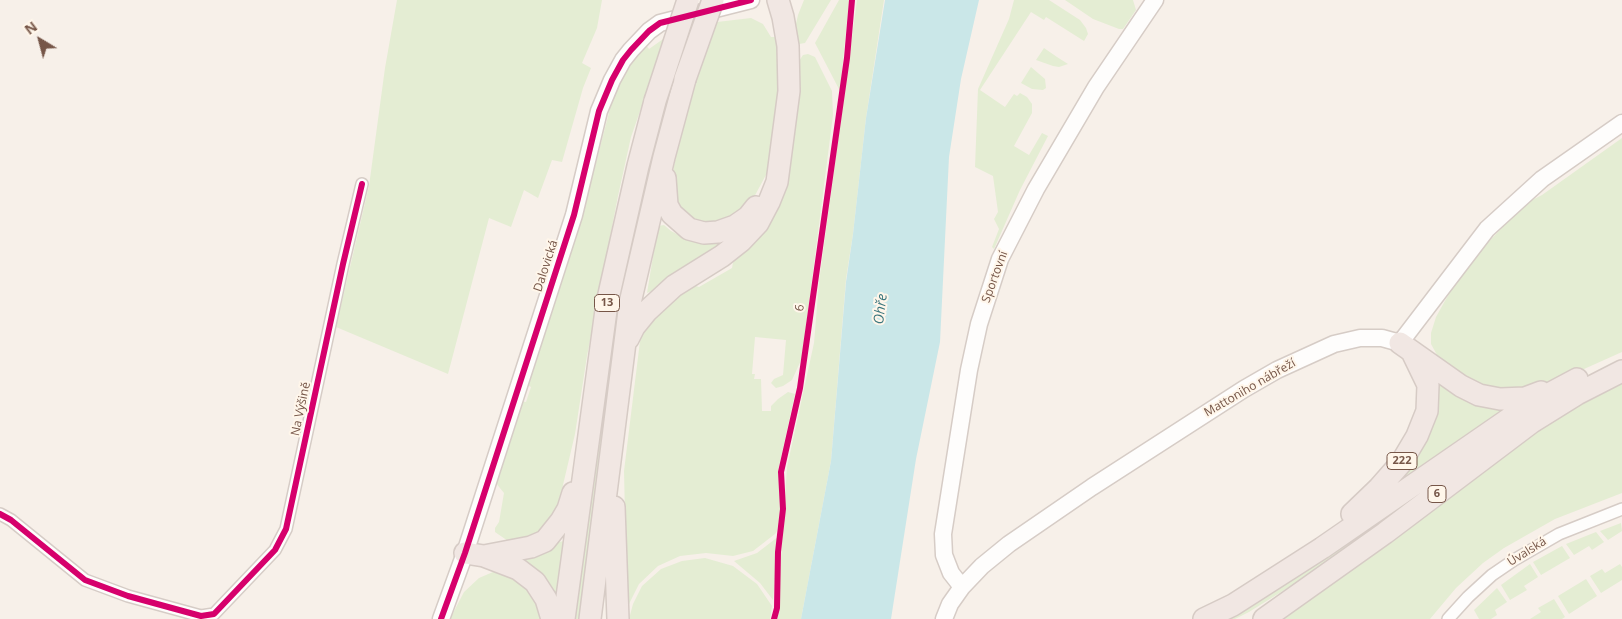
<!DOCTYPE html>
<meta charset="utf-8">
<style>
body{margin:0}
#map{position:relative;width:1622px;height:619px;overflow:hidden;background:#f7f0e9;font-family:"Open Sans",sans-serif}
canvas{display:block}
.north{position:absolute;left:15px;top:15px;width:50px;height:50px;-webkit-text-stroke:4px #fff6ea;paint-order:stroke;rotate:323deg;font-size:14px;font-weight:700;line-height:20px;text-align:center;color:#765648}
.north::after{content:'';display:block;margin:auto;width:18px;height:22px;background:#765648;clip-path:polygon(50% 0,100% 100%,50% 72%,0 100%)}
</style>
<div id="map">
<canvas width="1622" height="619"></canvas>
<div class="north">N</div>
</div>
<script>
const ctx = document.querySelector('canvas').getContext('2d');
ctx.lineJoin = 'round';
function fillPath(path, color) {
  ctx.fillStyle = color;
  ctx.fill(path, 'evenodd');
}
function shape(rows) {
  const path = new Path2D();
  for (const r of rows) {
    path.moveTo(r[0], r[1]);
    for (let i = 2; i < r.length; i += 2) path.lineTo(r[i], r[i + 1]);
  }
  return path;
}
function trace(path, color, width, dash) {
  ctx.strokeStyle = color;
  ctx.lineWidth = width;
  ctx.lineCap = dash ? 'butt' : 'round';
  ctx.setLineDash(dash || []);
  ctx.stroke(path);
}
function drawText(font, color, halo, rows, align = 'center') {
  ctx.font = font + ' "Open Sans",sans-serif';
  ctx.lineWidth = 4;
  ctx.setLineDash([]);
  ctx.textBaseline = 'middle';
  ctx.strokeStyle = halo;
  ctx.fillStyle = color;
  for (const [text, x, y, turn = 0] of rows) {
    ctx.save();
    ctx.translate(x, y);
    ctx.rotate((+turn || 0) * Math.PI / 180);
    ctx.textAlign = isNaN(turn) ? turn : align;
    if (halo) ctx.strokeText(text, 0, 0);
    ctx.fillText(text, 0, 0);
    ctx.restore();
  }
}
fillPath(shape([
 [397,0,602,0,597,28,582,63,591,68,583,88,562,162,552,160,538,198,524,190,511,227,489,218,448,374,336,327,369,186,385,68],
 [804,0,831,0,805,43,799,44,795,39,795,28,798,15],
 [839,0,849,0,840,91,815,43],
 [857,0,884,0,866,118,853,234,846,279,831,461,801,619,777,619,787,467,814,343,819,282],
 [1014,0,1049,0,1080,20,1086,28,1088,34,1084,41,1046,17,1044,20,1031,12,980,90,1005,107,1014,94,1017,96,1020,93,1027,97,1032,104,1032,113,1014,146,1029,155,1042,133,1048,136,1020,190,994,249,992,247,999,229,994,219,998,212,993,176,975,167,978,89,1009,19],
 [1065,0,1133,0,1136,10,1123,29,1119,29,1093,19],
 [751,18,763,24,771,37,775,37,781,62,780,84,772,153,767,173,753,199,729,220,711,225,690,222,672,196,672,177,683,119,717,22],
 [666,37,631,137,618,196,587,356,575,434,559,502,555,513,535,537,508,541,495,532,495,528,499,522,504,493,495,482,521,401,526,402,531,387,527,385,583,213,613,97,623,74,646,45,649,49],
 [1044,48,1057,57,1068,64,1059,67,1053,66,1036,60],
 [808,54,815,57,832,91,833,115,802,358,792,380,783,386,776,388,771,383,774,379,783,375,786,340,755,337,752,374,755,374,754,379,761,379,762,411,771,411,771,406,778,399,788,392,795,394,778,471,781,510,777,531,775,534,753,551,733,556,706,553,680,556,658,566,639,584,627,608,624,471,640,341,645,326,660,308,692,285,699,287,732,268,734,257,787,170,795,132,800,84,799,61,803,55],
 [1031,67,1045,79,1046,88,1043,90,1032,89,1021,83],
 [1622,138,1622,352,1555,382,1512,392,1480,387,1448,367,1437,355,1431,344,1431,333,1436,317,1446,299,1467,265,1524,204,1542,195],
 [645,171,648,179,626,287,580,619,574,619,601,417,620,287],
 [664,225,671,231,686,239,734,235,654,290,647,293,658,226],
 [1434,378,1511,409,1398,482],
 [1622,379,1622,493,1555,519,1504,548,1483,563,1456,588,1430,619,1281,619,1524,438],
 [1448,476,1310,574,1249,612,1235,619,1224,619,1414,495],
 [1621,523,1622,531,1608,540,1600,531],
 [1596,532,1604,542,1592,550,1589,546,1574,555,1566,544],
 [779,536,773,600,760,583,734,561,757,553],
 [564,541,557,597,555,598,520,559,543,551,559,542],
 [1562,546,1570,558,1541,575,1533,562],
 [705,558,733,566,757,584,772,606,770,619,629,619,633,604,642,586,661,569,682,561],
 [1530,564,1538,577,1524,586,1527,590,1510,600,1501,585],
 [1620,564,1622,567,1622,580,1601,593,1590,576,1602,569,1605,573],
 [493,572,503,572,533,592,545,619,450,619,464,592,479,578],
 [1586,579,1597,596,1569,614,1558,596],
 [1497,588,1507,602,1495,610,1497,615,1491,619,1479,619,1474,610],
 [1554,599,1565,617,1562,619,1530,619,1541,612,1538,608]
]), '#e4edd3');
fillPath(shape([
 [885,0,979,0,961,79,949,157,940,342,916,459,891,619,801,619,831,461,846,282,853,234,866,118]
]), '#cae7e8');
const street = shape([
 [0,514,11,520,85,580,128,596,201,616,214,614,275,550,286,529,343,264,362,184],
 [1448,619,1468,597,1492,575,1514,560,1559,534,1622,509]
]);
const secondary = shape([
 [962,587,951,573,944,555,943,534,969,370,979,324,1000,259,1036,189,1096,87,1155,0],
 [441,619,465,553,574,215,599,111,612,80,623,60,631,50,649,31,660,23,751,0],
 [944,619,950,604,962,587,982,566,1009,544,1092,487,1244,389,1277,370,1334,344,1360,338,1382,338,1400,343,1487,229,1542,179,1622,123]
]);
const highway = shape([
 [665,178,667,205,672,214,689,229,704,233,718,232,735,226,748,217,756,207],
 [628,339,634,327,647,311,674,286,722,256,741,241,758,223,769,202,777,182,789,91,788,46,783,17,778,0],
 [1400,343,1461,386,1479,395,1500,399,1525,398,1541,392],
 [614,507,618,619],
 [1352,514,1379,488,1401,463,1417,436,1427,411,1428,385,1413,354],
 [465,553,484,556,518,569,535,582,546,599,552,619],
 [484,556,531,547,545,541,561,521,568,509,573,493],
 [564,619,607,303,638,166,655,101],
 [590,619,630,303,664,157,685,79],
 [1204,619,1233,605,1322,548,1532,403,1577,379],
 [1264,619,1385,533,1532,422,1577,394,1622,371]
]);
trace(street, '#d6ccc6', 14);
trace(secondary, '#d6ccc6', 19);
trace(highway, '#d6cbc5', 24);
trace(street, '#fefdfc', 11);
trace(secondary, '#fefdfc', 16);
trace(highway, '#f1e7e3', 21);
const highwayBridge = shape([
 [685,79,713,0],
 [655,101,688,0]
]);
trace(highwayBridge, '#d6cbc5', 24, []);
trace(highwayBridge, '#f1e7e3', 21);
trace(shape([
 [0,514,11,520,85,580,128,596,201,616,214,614,275,550,286,529,343,264,362,184],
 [441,619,465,553,574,215,599,111,612,80,623,60,631,50,649,31,660,23,751,0],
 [774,619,777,608,778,552,783,509,781,472,800,388,847,58,852,0]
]), '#d6006c', 6);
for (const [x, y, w] of [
 [607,303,25],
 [1402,461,30],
 [1437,494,18]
]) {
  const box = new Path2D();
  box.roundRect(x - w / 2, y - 8.5, w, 17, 4);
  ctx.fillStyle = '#fff6ea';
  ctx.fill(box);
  trace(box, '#765648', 1);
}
drawText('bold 11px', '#765648', null, [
 ["13",607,303],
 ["222",1402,461],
 ["6",1437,494]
]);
drawText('12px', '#765648', '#fff6ea', [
 ["Dalovická",546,266,-72],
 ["Sportovní",995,277,-70],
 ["6",800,308,-82],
 ["Mattoniho nábřeží",1250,388,-30],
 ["Na Výšině",301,409,-78],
 ["Úvalská",1527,552,-32]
]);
drawText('italic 14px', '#3b767d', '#fff6ea', [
 ["Ohře",881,309,-83]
]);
</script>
